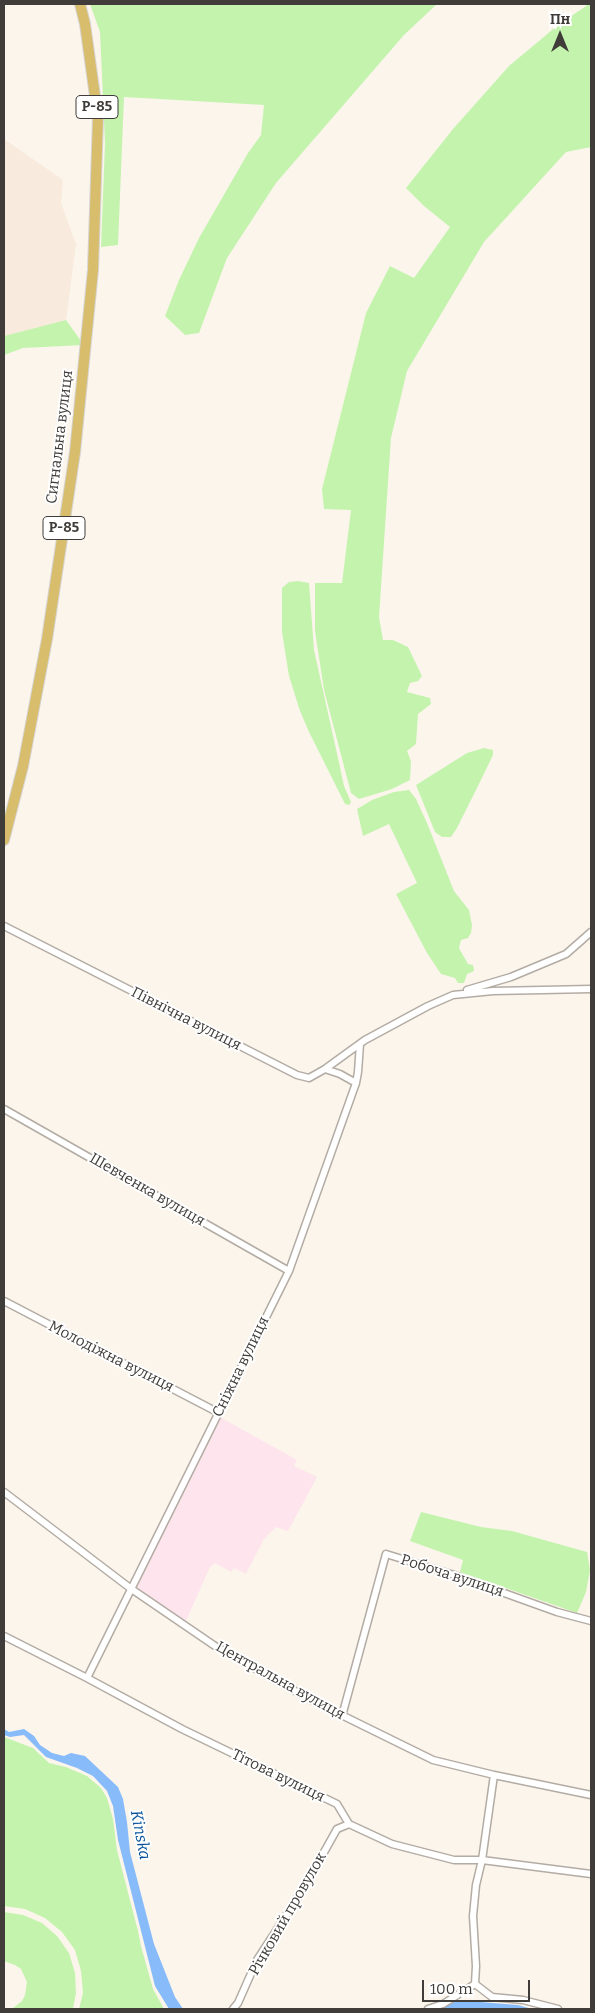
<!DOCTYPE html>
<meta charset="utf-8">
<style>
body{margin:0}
#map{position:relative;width:595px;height:2013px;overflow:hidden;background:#fcf5ec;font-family:Bitter,serif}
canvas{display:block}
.frame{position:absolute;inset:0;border:5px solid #3f3c39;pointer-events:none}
.north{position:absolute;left:535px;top:10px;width:50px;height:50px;-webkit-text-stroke:4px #fff;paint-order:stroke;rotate:0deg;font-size:14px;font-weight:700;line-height:20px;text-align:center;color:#3f3c39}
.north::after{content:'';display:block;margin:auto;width:18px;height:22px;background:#3f3c39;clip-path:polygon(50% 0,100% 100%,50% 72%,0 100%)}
.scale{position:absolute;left:422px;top:1980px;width:108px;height:22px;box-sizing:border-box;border:2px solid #3f3c39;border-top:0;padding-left:6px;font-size:15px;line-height:18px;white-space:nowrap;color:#3f3c39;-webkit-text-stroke:4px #fff;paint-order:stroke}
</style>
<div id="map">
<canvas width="595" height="2013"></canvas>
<div class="frame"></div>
<div class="north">Пн</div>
<div class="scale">100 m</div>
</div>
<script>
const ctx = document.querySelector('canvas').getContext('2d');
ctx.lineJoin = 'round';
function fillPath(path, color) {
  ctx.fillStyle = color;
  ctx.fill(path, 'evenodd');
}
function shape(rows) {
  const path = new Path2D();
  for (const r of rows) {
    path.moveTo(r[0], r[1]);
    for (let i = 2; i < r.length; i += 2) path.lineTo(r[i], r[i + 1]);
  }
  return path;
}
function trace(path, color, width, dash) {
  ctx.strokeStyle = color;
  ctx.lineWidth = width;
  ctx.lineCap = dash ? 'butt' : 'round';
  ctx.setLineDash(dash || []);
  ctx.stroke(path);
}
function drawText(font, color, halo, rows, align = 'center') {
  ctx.font = font + ' Bitter,serif';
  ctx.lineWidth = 4;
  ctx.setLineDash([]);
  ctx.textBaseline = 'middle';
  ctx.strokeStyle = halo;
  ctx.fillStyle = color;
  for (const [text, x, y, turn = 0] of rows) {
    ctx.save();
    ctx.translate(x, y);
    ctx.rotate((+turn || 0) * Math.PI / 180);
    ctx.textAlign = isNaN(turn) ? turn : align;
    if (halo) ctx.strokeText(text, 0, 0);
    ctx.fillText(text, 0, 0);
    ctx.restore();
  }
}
fillPath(shape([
 [218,1416,297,1460,294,1466,317,1477,288,1531,276,1527,264,1539,246,1574,234,1568,231,1572,215,1563,210,1567,185,1623,131,1587]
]), '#fee4ed');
fillPath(shape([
 [4,139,63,180,61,203,76,244,66,320,4,336]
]), '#f8eadc');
fillPath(shape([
 [90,4,437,4,404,35,276,183,227,258,199,333,185,335,165,316,179,280,199,238,248,153,261,135,264,105,124,97,118,245,101,247,105,143,100,32],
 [589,4,591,4,591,147,566,152,484,242,407,371,391,438,379,617,383,640,393,640,408,647,422,676,418,681,410,683,407,692,430,698,431,704,418,714,416,744,407,751,411,761,410,780,392,789,359,799,351,793,324,690,315,631,315,583,342,583,351,510,324,509,322,489,366,313,390,266,414,278,450,227,424,206,406,188,453,129,509,66,558,25],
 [66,320,84,345,23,348,4,355,4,336],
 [298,581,309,583,314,650,338,758,344,786,351,802,349,805,345,804,309,732,300,711,289,676,282,632,282,588,289,582],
 [484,748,493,750,493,755,478,786,457,828,451,837,442,837,435,832,416,785,467,753],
 [409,790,416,799,427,823,454,891,469,910,472,925,471,933,468,938,461,940,459,948,468,964,473,965,474,971,467,974,464,983,458,983,455,978,441,974,427,953,396,894,417,883,389,824,363,836,357,809,372,800,394,792],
 [421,1512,481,1527,512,1531,587,1552,590,1570,586,1592,577,1613,460,1572,463,1560,410,1541],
 [4,1737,33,1748,49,1763,66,1767,87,1776,101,1788,107,1798,113,1819,117,1850,138,1931,141,1946,153,1989,164,2009,79,2009,83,1993,81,1971,75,1950,62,1932,45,1918,25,1909,4,1906],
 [4,1912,23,1915,42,1923,57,1936,69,1953,75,1973,76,1993,73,2009,12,2009,22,2001,25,1995,27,1982,21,1969,15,1965,4,1961]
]), '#c4f3ae');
fillPath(shape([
 [4,1729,9,1732,24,1729,34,1736,40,1745,52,1753,64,1756,71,1753,85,1756,118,1787,123,1799,127,1822,130,1852,154,1944,175,1997,183,2009,169,2009,155,1986,118,1840,113,1806,107,1791,93,1776,77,1768,46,1757,24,1735,10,1737,4,1735],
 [468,2001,518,2005,532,2009,433,2009,452,2002]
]), '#88bbfa');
const street = shape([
 [4,926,297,1075,309,1078,325,1069,365,1040,428,1006,453,995,493,991,591,989],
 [467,990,511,977,566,954,591,932],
 [325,1069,340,1074,356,1083],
 [4,1109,289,1271],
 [4,1301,219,1413],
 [4,1492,130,1588,215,1646,313,1701,433,1760,494,1775,591,1795],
 [4,1636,87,1678,182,1729,337,1804,349,1824,392,1844,454,1860,482,1860,591,1874],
 [87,1678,289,1271,356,1083,358,1072,360,1044],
 [342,1716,386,1554,454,1575,557,1612,591,1621],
 [475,1984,492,1997,523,2000,558,2009],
 [233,2009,238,2003,257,1960,304,1888,337,1829,349,1824],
 [428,2009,443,2004,475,1984,476,1966,473,1916,476,1885,482,1860,494,1775]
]);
const primary = shape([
 [4,840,23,766,47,639,75,452,93,270,98,118,85,24,80,4]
]);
trace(street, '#b3aca4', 9);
trace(primary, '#d5d4d3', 12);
trace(street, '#fff', 6);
trace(primary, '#d7bd6c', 10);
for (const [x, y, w] of [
 [97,107,42],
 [64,528,42]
]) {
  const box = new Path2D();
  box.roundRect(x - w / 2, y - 11.5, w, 23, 4);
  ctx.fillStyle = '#fff';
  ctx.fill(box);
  trace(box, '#3f3c39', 1);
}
drawText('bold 14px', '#3f3c39', null, [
 ["Р-85",97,107],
 ["Р-85",64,528]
]);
drawText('15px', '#3f3c39', '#fff', [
 ["Сигнальна вулиця",60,437,-83],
 ["Північна вулиця",186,1019,27],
 ["Шевченка вулиця",147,1190,30],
 ["Молодіжна вулиця",111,1357,27],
 ["Сніжна вулиця",241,1367,-64],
 ["Робоча вулиця",452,1576,18],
 ["Центральна вулиця",280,1681,29],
 ["Тітова вулиця",278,1776,26],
 ["Річковий провулок",288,1914,-60]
]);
drawText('italic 16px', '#055099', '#fff', [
 ["Kinska",140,1835,79]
]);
</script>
